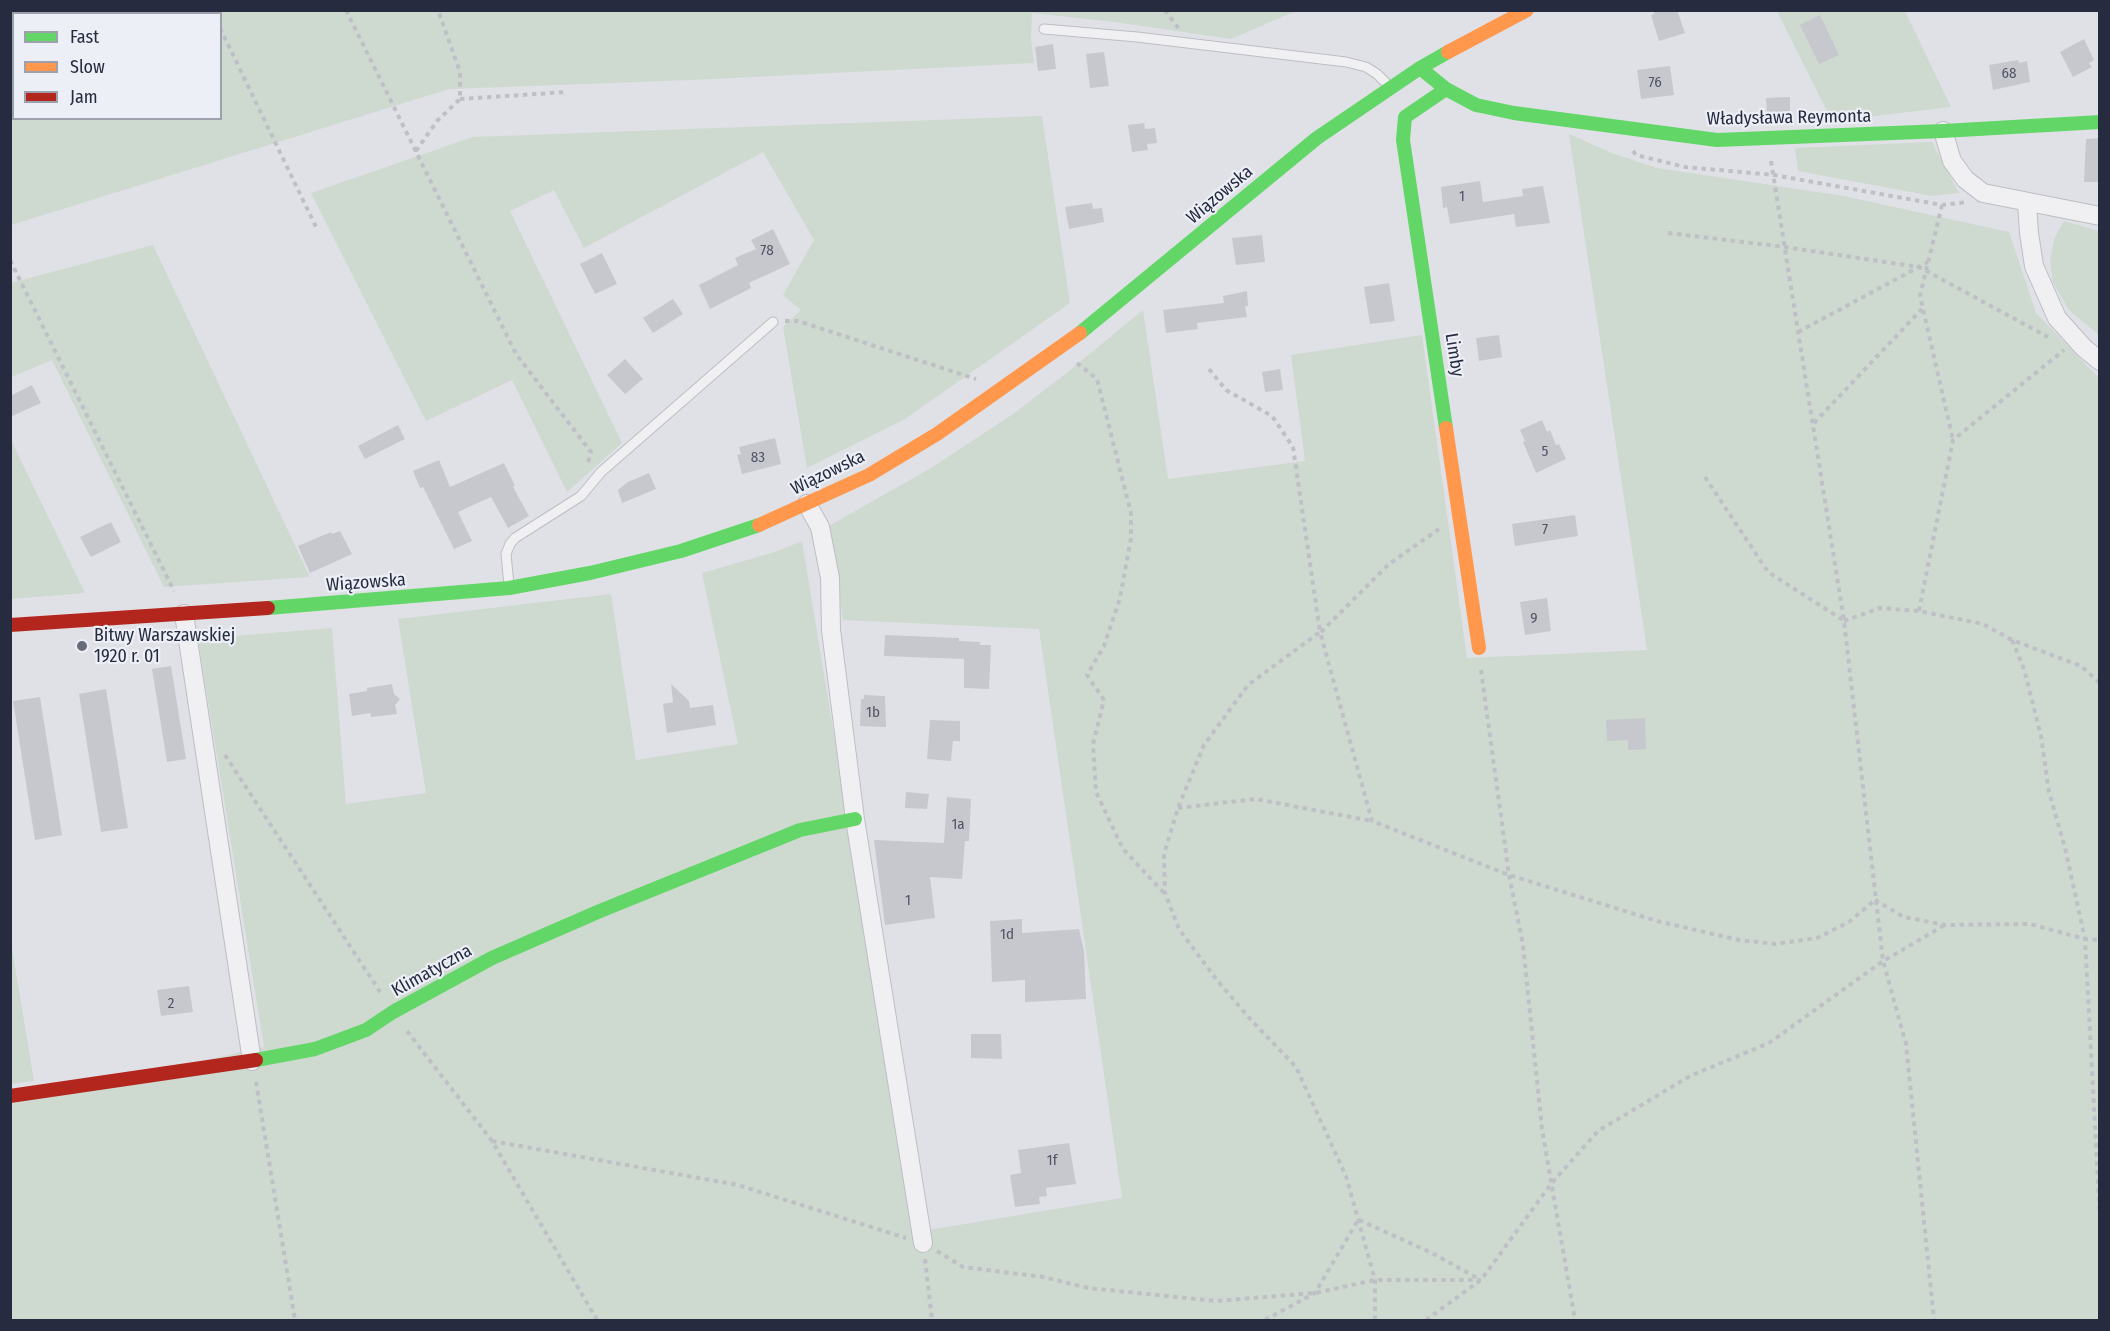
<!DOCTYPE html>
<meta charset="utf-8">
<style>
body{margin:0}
#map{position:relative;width:2110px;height:1331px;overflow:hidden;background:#e0e1e6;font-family:"Fira Sans Condensed",sans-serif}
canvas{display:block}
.frame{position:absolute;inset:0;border:12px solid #262b40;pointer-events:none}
.legend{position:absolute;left:12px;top:12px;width:210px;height:108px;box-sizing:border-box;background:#edeff6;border:2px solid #9da1ad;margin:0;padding:8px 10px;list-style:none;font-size:18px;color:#262b40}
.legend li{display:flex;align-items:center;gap:12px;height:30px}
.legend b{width:30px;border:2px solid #9da1ad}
</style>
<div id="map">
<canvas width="2110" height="1331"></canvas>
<div class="frame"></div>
<ul class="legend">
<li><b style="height:8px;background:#63d668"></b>Fast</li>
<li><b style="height:8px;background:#ff974d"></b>Slow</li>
<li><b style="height:8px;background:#b3261e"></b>Jam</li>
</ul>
</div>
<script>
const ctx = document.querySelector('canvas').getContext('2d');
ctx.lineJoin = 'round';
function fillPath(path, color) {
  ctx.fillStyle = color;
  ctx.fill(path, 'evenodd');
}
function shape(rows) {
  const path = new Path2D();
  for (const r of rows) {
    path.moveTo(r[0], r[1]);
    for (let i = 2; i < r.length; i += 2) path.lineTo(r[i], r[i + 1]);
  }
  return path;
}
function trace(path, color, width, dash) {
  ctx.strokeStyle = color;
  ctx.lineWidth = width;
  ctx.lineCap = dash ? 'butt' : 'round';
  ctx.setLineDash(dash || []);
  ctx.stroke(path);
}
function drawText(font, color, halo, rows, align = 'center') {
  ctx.font = font + ' "Fira Sans Condensed",sans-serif';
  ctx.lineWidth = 4.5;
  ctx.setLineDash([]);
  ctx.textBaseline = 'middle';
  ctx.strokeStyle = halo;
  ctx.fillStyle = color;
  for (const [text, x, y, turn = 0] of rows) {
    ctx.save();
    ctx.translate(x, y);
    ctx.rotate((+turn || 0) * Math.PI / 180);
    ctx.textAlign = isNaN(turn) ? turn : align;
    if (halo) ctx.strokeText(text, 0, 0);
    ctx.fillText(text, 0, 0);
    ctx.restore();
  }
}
fillPath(shape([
 [11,10,1296,10,1296,11,1231,39,1115,22,1032,13,1031,39,1034,63,692,80,449,89,11,225],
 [14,14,220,14,220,118,14,118],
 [1777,11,1905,11,1951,107,1832,121],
 [1042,116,1070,303,905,419,807,468,783,327,801,310,783,295,814,240,763,152,584,248,554,190,510,211,622,443,567,492,512,380,426,421,311,193,473,137],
 [1569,134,1612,153,1657,168,1844,196,2009,232,2036,313,2099,378,2099,1320,11,1320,10,1104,264,1047,198,639,332,628,346,804,426,793,398,619,611,594,636,760,738,744,702,573,775,552,802,541,916,1232,1122,1198,1039,629,843,620,829,526,931,468,1013,414,1064,375,1143,310,1168,479,1305,461,1291,355,1422,335,1467,658,1647,650],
 [1932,142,1959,193,1932,196,1798,171,1795,148],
 [2064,221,2099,231,2099,335,2069,310,2053,283,2050,261,2054,239],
 [153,245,310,577,164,587,52,360,11,377,11,283],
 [10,440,11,440,85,593,11,599],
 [10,936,34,1081,10,1084]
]), '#ced9d0');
fillPath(shape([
 [1653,10,1677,10,1685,33,1659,41,1651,15,1654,14],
 [1820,15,1839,55,1819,64,1800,25],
 [2084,39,2094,60,2089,63,2092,67,2073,77,2060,52],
 [1053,44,1056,69,1038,71,1035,47],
 [1104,52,1109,86,1090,88,1086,54],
 [2018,60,2019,63,2027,61,2030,82,1993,90,1989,65],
 [1670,66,1674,95,1641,99,1637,70],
 [1790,97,1790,113,1767,113,1766,98],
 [1144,123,1145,129,1155,128,1157,143,1147,144,1148,150,1132,152,1128,125],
 [2100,138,2100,182,2084,182,2086,139],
 [1480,181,1483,202,1523,196,1522,189,1543,186,1550,223,1516,227,1514,214,1450,224,1447,207,1443,208,1441,187],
 [1092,203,1093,209,1102,208,1104,222,1069,229,1065,207],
 [773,229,790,264,749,283,751,288,710,309,699,285,738,265,735,258,756,249,751,240],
 [1262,235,1265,262,1236,265,1232,238],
 [602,253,617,284,595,294,580,264],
 [1389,283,1395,321,1370,324,1364,287],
 [1247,291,1248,306,1245,306,1247,317,1197,323,1198,329,1166,333,1163,310,1224,303,1223,296],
 [673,299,683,314,653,333,643,318],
 [1499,335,1502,357,1479,361,1476,338],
 [625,359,643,379,625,394,607,375],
 [1280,369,1283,390,1265,392,1262,372],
 [32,385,41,403,10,417,10,396],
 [1542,420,1547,432,1550,430,1556,445,1559,444,1566,459,1536,473,1523,442,1525,441,1520,430],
 [398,425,405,439,365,459,358,446],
 [775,438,781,464,742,474,737,455,741,454,739,447],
 [439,460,450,487,504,463,515,486,513,487,529,516,508,528,491,497,458,512,472,541,454,549,423,487,420,488,413,471],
 [649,473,656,489,622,503,618,490,628,482],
 [1575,515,1578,536,1515,546,1512,524],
 [111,522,121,542,91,557,80,537],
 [340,531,352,554,310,573,298,546,331,532,332,534],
 [1547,598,1551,631,1525,635,1520,602],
 [885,635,959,638,959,641,980,642,980,645,991,645,989,689,964,688,964,659,884,656],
 [171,666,186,759,167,762,152,669],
 [392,684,394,694,400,699,395,705,397,714,371,717,370,713,352,716,349,694,367,691,367,688],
 [671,684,689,701,690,708,713,705,716,725,667,733,663,704,673,702],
 [106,689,128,828,101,832,79,694],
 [864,695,885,696,886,727,860,726,861,699,864,699],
 [40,697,62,835,35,840,13,701],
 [1645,718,1646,749,1628,750,1628,740,1607,741,1606,720],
 [930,720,960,721,960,741,953,741,951,761,927,759],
 [906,792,929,794,927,809,905,808],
 [947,797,971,799,969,841,965,841,962,879,930,877,935,918,885,925,874,840,944,843],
 [1022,919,1022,933,1079,929,1084,951,1086,999,1025,1002,1025,980,992,982,990,921],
 [189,986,193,1012,161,1016,157,990],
 [971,1034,1001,1034,1002,1059,971,1058],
 [1069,1143,1076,1184,1046,1188,1047,1196,1039,1197,1040,1204,1015,1207,1010,1175,1021,1173,1018,1150]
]), '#c7c8ce');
const lane = shape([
 [1044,29,1137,37,1346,62,1366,67,1377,74,1389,86],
 [509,585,506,554,510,544,515,538,581,496,601,472,773,322]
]);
const street = shape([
 [1943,131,1952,161,1965,179,1983,193,2100,216],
 [2027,203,2029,233,2034,266,2057,318,2084,348,2100,361],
 [807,504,820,527,830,578,831,630,855,819,923,1243],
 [184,614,252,1061]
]);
trace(lane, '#bdbec4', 11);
trace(street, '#bdbec4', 20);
trace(shape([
 [212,10,214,14],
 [346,10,516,354,591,452,587,466],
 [1165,10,1179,29],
 [220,28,317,229],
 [460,99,567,92],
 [416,151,437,121,460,99,460,72,438,10],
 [1633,151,1636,155,1685,167,1774,175,1942,205,1967,202],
 [1771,161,1844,621,1883,961,1906,1044,1934,1320],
 [1942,205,1920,296,1953,440],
 [1668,233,1785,247,1919,267,2048,337],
 [10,260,174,591],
 [785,321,798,321,976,379],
 [1798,332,1928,262],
 [1077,363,1097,379,1131,513,1131,538,1120,598,1104,646,1087,675,1104,700,1093,744,1096,792,1123,849,1164,893],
 [1209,369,1226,390,1272,416,1293,447,1320,632],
 [1814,423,1922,309],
 [1705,477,1768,572,1843,620],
 [1919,611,1953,440,2064,350],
 [1844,621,1880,608,1919,611,1983,624,2012,640,2081,666,2100,683],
 [1321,632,1389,564,1439,529],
 [2012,640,2024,669,2041,736,2049,792,2065,848,2085,939,2100,1219],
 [1481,670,1509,875,1523,945,1542,1129,1575,1320],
 [225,755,382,995],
 [1178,808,1256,799,1372,821],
 [1875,900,1904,917,1945,925,2030,924,2085,939,2100,940],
 [407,1031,492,1141,597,1320],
 [256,1082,295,1320],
 [492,1141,738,1185,906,1238],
 [1359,1220,1432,1253,1479,1279],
 [937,1251,963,1267,1043,1277,1088,1288,1216,1301,1315,1293,1375,1280,1481,1280],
 [925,1259,932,1320],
 [1265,1320,1315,1293,1358,1220],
 [1375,1320,1375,1280,1346,1176,1296,1067,1251,1020,1216,979,1179,929,1165,893,1164,854,1178,808,1204,745,1248,685,1320,632,1372,821,1509,875,1657,921,1739,940,1775,944,1817,938,1849,922,1875,900],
 [1426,1320,1481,1280,1551,1184,1598,1131,1690,1076,1769,1043,1883,961,1945,925]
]), '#bfc0c6', 4, [4.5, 4.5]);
trace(lane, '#f0f0f2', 9);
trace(street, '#f0f0f2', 18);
trace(shape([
 [1420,68,1446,89,1476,105,1514,113,1717,140,1943,131,2100,122],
 [1446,89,1405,117,1403,140,1446,428],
 [1080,333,1317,138,1420,68,1448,52],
 [268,608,509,588,590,573,681,551,759,525],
 [256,1060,315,1049,366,1030,393,1012,492,958,600,911,800,830,855,819]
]), '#63d668', 14);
trace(shape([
 [1448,52,1527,10],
 [1446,428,1479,648],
 [759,525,869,475,937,434,1080,333]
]), '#ff974d', 14);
trace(shape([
 [10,625,268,608],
 [10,1096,256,1060]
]), '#b3261e', 14);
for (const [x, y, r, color] of [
 [82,646,6,"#676b7a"]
]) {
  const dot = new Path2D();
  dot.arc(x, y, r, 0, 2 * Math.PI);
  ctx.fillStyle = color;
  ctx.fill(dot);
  trace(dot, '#edeff6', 2);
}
drawText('15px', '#505465', null, [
 ["68",2009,74],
 ["76",1655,83],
 ["1",1462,197],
 ["78",767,251],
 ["5",1545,452],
 ["83",758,458],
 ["7",1545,530],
 ["9",1534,619],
 ["1b",873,713],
 ["1a",958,825],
 ["1",908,901],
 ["1d",1007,935],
 ["2",171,1004],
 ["1f",1052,1161]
]);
drawText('18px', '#262b40', '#edeff6', [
 ["Władysława Reymonta",1789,118,-1],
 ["Wiązowska",1220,195,-40],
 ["Limby",1454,355,81],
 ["Wiązowska",828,473,-26],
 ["Wiązowska",366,583,-4],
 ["Klimatyczna",432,971,-29]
]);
drawText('18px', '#262b40', '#edeff6', [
 ["Bitwy Warszawskiej",94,636],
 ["1920 r. 01",94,657]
], 'left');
</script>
